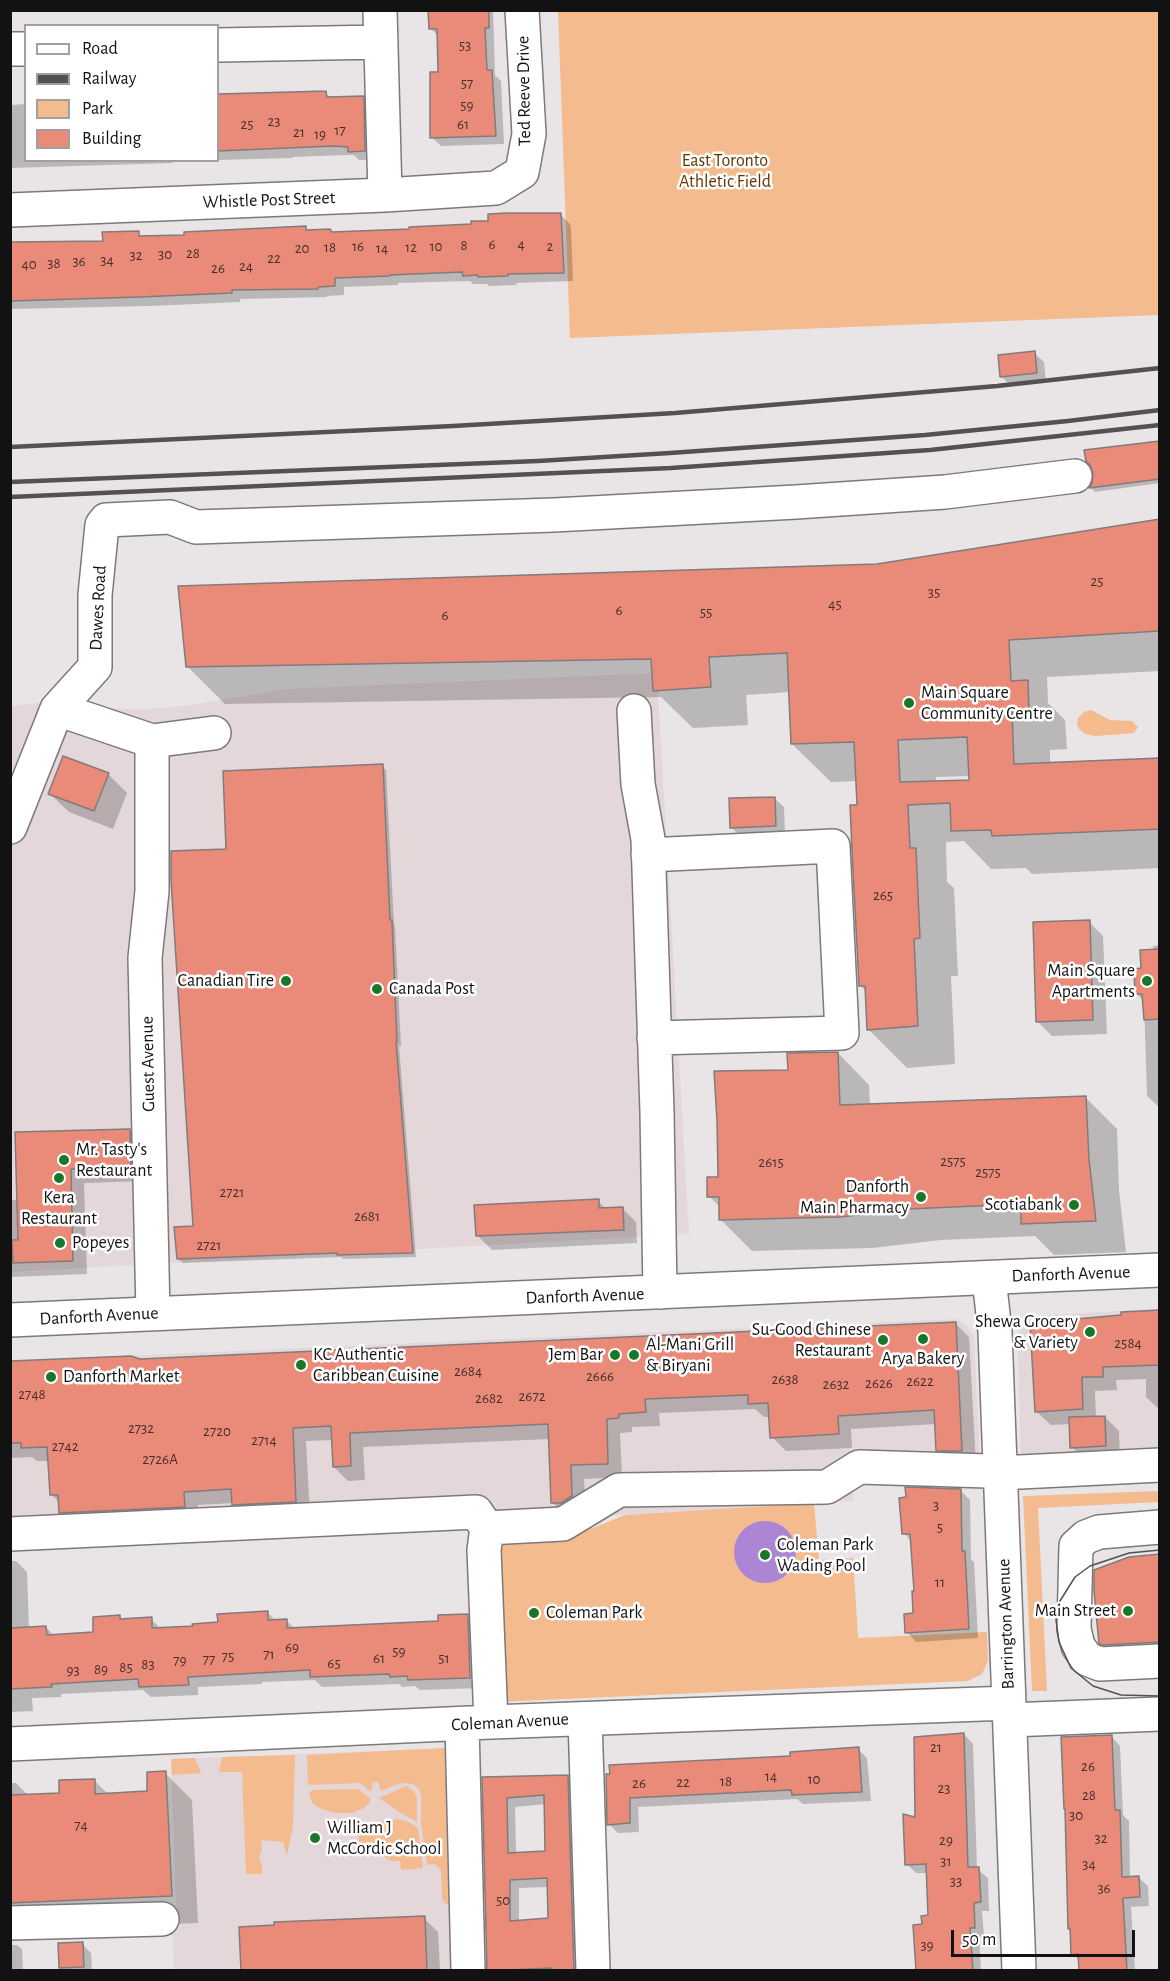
<!DOCTYPE html>
<style>
body{margin:0}
#map{position:relative;width:1170px;height:1981px;overflow:hidden;background:#e9e5e6;font-family:"Alegreya Sans",sans-serif}
canvas{display:block}
.frame{position:absolute;inset:0;border:12px solid #131212;pointer-events:none}
.legend{position:absolute;left:24px;top:24px;width:195px;height:138px;box-sizing:border-box;background:#fff;border:2px solid #a1a0a0;margin:0;padding:8px 10px;list-style:none;font-size:18px;color:#131212}
.legend li{display:flex;align-items:center;gap:12px;height:30px}
.legend b{width:30px;border:2px solid #a1a0a0}
.scale{position:absolute;left:951px;top:1930px;width:184px;height:27px;box-sizing:border-box;border:3px solid #131212;border-top:0;padding-left:8px;font-size:18px;line-height:21px;white-space:nowrap;color:#131212;-webkit-text-stroke:4px #fff;paint-order:stroke}
</style>
<div id="map">
<canvas width="1170" height="1981"></canvas>
<div class="frame"></div>
<ul class="legend">
<li><b style="height:8px;background:#fff"></b>Road</li>
<li><b style="height:8px;background:#535151"></b>Railway</li>
<li><b style="height:16px;background:#f3bb8e"></b>Park</li>
<li><b style="height:16px;background:#ea8a78"></b>Building</li>
</ul>
<div class="scale">50 m</div>
</div>
<script>
const ctx = document.querySelector('canvas').getContext('2d');
ctx.lineJoin = 'round';
function fillPath(path, color) {
  ctx.fillStyle = color;
  ctx.fill(path, 'evenodd');
}
function shape(rows) {
  const path = new Path2D();
  for (const r of rows) {
    if (r.length === 3) {
      path.moveTo(r[0] + r[2], r[1]);
      path.arc(r[0], r[1], r[2], 0, 2 * Math.PI);
      continue;
    }
    path.moveTo(r[0], r[1]);
    for (let i = 2; i < r.length; i += 2) path.lineTo(r[i], r[i + 1]);
  }
  return path;
}
function trace(path, color, width, dash) {
  ctx.strokeStyle = color;
  ctx.lineWidth = width;
  ctx.lineCap = dash ? 'butt' : 'round';
  ctx.setLineDash(dash || []);
  ctx.stroke(path);
}
function drawText(font, color, halo, rows, align = 'center') {
  ctx.font = font + ' "Alegreya Sans",sans-serif';
  ctx.lineWidth = 5;
  ctx.setLineDash([]);
  ctx.textBaseline = 'middle';
  ctx.strokeStyle = halo;
  ctx.fillStyle = color;
  for (const [text, x, y, turn = 0] of rows) {
    ctx.save();
    ctx.translate(x, y);
    ctx.rotate((+turn || 0) * Math.PI / 180);
    ctx.textAlign = isNaN(turn) ? turn : align;
    if (halo) ctx.strokeText(text, 0, 0);
    ctx.fillText(text, 0, 0);
    ctx.restore();
  }
}
fillPath(shape([
 [657,673,689,1234,11,1272,11,706,41,703,126,709,144,709,185,706,286,689],
 [1159,1309,1159,1483,1022,1489,1017,1336,1027,1316],
 [957,1319,967,1326,974,1336,981,1477,853,1479,853,1501,814,1503,474,1524,11,1540,10,1361],
 [450,1748,465,1970,174,1970,173,1934,176,1901,171,1759]
]), '#e4d7da');
fillPath(shape([
 [558,11,1159,11,1159,315,570,338],
 [1091,710,1110,720,1132,721,1138,727,1134,733,1095,736,1085,734,1079,729,1077,724,1078,718,1084,712],
 [1159,1491,1159,1502,1038,1508,1047,1691,1032,1691,1023,1496],
 [814,1503,819,1560,853,1558,858,1638,987,1632,988,1661,982,1674,968,1681,496,1702,496,1542,593,1528,625,1515],
 [445,1748,452,1905,446,1904,442,1899,441,1870,435,1864,427,1865,421,1824,421,1796,419,1789,413,1784,400,1783,381,1791,378,1782,373,1782,371,1792,360,1783,308,1785,307,1755],
 [295,1755,293,1827,287,1855,283,1842,261,1840,262,1848,259,1858,262,1865,262,1874,246,1874,242,1772,219,1772,222,1757],
 [195,1758,201,1773,172,1775,171,1759],
 [406,1786,414,1791,417,1798,417,1822,399,1812,379,1798],
 [358,1789,370,1798,370,1802,364,1808,352,1813,334,1813,322,1809,313,1804,309,1794,312,1790],
 [397,1819,409,1822,418,1828,423,1868,401,1870,400,1861,391,1861,376,1851,359,1851,358,1829,377,1828,378,1822]
]), '#f3bb8e');
fillPath(shape([
 [765,1552,31]
]), '#ac85d5');
fillPath(shape([
 [430,10,493,10,495,75,501,81,504,144,441,146,432,137,440,73,439,37,431,29],
 [325,93,331,99,363,98,372,107,374,160,359,160,354,155,344,155,293,157,293,158,218,160,218,94],
 [26,104,26,160,186,160,172,161,173,163,10,168,10,105],
 [560,214,570,224,571,228,573,281,516,283,517,285,489,286,487,284,473,284,470,281,398,283,398,285,344,287,344,295,327,296,327,297,240,299,240,302,150,306,10,309,10,244,104,242,138,233,143,237,186,236,305,228,309,232,332,234,473,226],
 [1034,353,1044,362,1046,382,1011,386,1001,376],
 [1160,442,1160,483,1095,492,1091,488,1094,483],
 [1160,520,1160,671,1047,677,1048,703,1065,720,1067,749,1050,750,1050,764,1160,759,1160,868,1032,874,1026,868,991,869,964,841,946,842,947,882,954,888,958,976,951,976,955,1064,907,1068,869,1030,867,992,860,985,857,781,831,782,792,744,790,692,746,695,748,725,693,728,661,697,225,704,187,666,877,566],
 [970,776,971,781,936,782,936,777],
 [382,766,386,770,394,924,395,926,401,1046,399,1046,416,1257,343,1259,341,1257,183,1263,178,1259,194,1227,228,850],
 [108,774,127,793,113,829,69,812,50,794],
 [774,798,784,807,785,835,741,837,731,827],
 [1089,922,1103,936,1107,1034,1052,1036,1038,1022],
 [1160,945,1160,1108,1147,1096,1144,1001,1137,994,1142,970,1154,951,1153,946],
 [838,1053,869,1085,870,1106,1085,1097,1117,1129,1119,1191,1126,1252,1054,1255,1035,1236,941,1240,872,1248,752,1251,721,1220,721,1208,709,1196,790,1071],
 [129,1131,144,1145,144,1181,84,1183,87,1274,10,1277,10,1200,19,1200],
 [598,1201,606,1209,622,1208,636,1222,637,1243,492,1250,477,1235],
 [1160,1312,1160,1410,1146,1397,1146,1379,1116,1380,1117,1390,1095,1391,1096,1418,1105,1417,1119,1431,1120,1460,1086,1461,1072,1447,1071,1424,1051,1425,1036,1411],
 [955,1323,969,1337,976,1465,952,1464,938,1450,936,1424,851,1429,852,1448,786,1451,772,1437,771,1417,764,1417,755,1409,659,1413,660,1426,632,1427,632,1432,620,1433,622,1477,584,1479,586,1511,567,1517,553,1503,550,1439,363,1447,365,1480,348,1481,334,1467,333,1440,306,1441,310,1515,248,1518,233,1503,198,1505,198,1521,74,1526,60,1512,60,1503,51,1494,50,1461,37,1461,32,1457,10,1458,10,1363,140,1360],
 [960,1490,970,1500,971,1559,974,1562,978,1638,916,1642,907,1632,915,1615,915,1592,912,1542,904,1533],
 [1160,1556,1160,1646,1105,1647,1101,1643],
 [10,1561,16,1561,27,1572,29,1628,46,1627,54,1636,95,1634,119,1617,123,1620,151,1619,161,1629,219,1624,267,1612,276,1621,286,1620,295,1629,440,1622,467,1616,478,1626,480,1688,420,1690,415,1686,402,1687,399,1684,322,1687,315,1680,262,1682,262,1684,198,1687,198,1695,151,1697,143,1690,61,1694,61,1697,32,1698,33,1711,10,1712],
 [964,1734,973,1744,977,1869,988,1878,989,1911,982,1911,984,1936,979,1937,981,1970,918,1970,923,1925,929,1917,927,1873,916,1873,907,1864,916,1819],
 [1111,1736,1120,1746,1123,1815,1129,1821,1130,1878,1138,1877,1148,1886,1149,1906,1131,1907,1135,1970,1080,1970,1080,1961,1073,1954],
 [858,1749,867,1758,871,1801,803,1804,797,1799,638,1807,639,1832,618,1833,609,1824,611,1776],
 [165,1773,192,1800,198,1923,10,1930,10,1783,16,1783,29,1796,60,1795,94,1780,109,1795,149,1792],
 [567,1777,577,1786,583,1970,488,1970,484,1779],
 [546,1804,547,1853,516,1854,515,1807],
 [549,1887,550,1919,519,1922,519,1888],
 [424,1918,438,1932,440,1970,243,1970,276,1926],
 [82,1944,91,1953,92,1970,61,1970,59,1945],
 [10,1945,17,1945,22,1949,23,1970,10,1970]
]), '#0003');
const building = shape([
 [428,10,489,10,489,28,485,28,487,70,492,70,496,136,430,138,430,72,438,72,437,29,429,29,428,10],
 [326,91,327,97,364,96,365,151,348,152,348,147,333,146,218,151,218,94,326,91],
 [507,213,561,213,564,273,508,274,508,276,478,277,478,275,463,276,462,272,390,275,390,276,335,278,335,286,318,287,318,289,232,290,232,293,140,297,11,301,11,242,103,241,102,232,139,231,139,236,184,235,184,232,306,226,306,230,330,229,332,232,409,229,409,227,471,224,471,221,488,221,488,214,507,213],
 [1035,351,1037,373,1000,377,998,355,1035,351],
 [1160,441,1160,479,1089,488,1092,483,1093,473,1090,465,1086,461,1084,450,1160,441],
 [1160,519,1160,631,1009,640,1011,681,1028,680,1029,711,1012,712,1014,764,1160,758,1160,829,992,836,991,830,951,831,950,803,908,805,910,848,916,848,920,938,914,939,918,1026,867,1030,865,986,859,986,852,851,850,805,857,805,854,742,791,744,787,653,709,657,711,687,653,691,651,659,186,667,178,586,877,564,1160,519],
 [967,737,969,780,900,782,898,740,967,737],
 [63,756,109,773,94,811,48,794,63,756],
 [383,764,390,920,392,920,397,1042,396,1042,413,1253,337,1255,337,1253,177,1259,174,1227,193,1226,171,880,171,851,226,849,223,771,383,764],
 [775,797,776,826,730,828,729,798,775,797],
 [1090,920,1093,1020,1036,1022,1033,922,1090,920],
 [1160,949,1160,1019,1144,1020,1142,994,1135,994,1134,969,1141,968,1140,950,1160,949],
 [838,1052,840,1105,1086,1096,1089,1159,1096,1221,1021,1224,1021,1204,909,1209,840,1217,719,1220,719,1197,707,1197,707,1177,718,1177,717,1121,714,1071,788,1070,787,1053,838,1052],
 [130,1129,131,1168,71,1169,73,1261,13,1263,12,1240,18,1240,15,1132,130,1129],
 [599,1199,599,1208,623,1207,624,1230,476,1236,474,1205,599,1199],
 [1160,1310,1160,1365,1103,1367,1103,1377,1082,1377,1083,1409,1035,1412,1030,1323,1121,1315,1121,1312,1160,1310],
 [956,1322,962,1451,936,1451,934,1410,838,1416,839,1434,770,1438,768,1403,748,1404,748,1395,645,1399,646,1412,619,1414,619,1418,607,1419,608,1464,571,1465,572,1496,561,1503,551,1503,548,1424,350,1433,351,1466,333,1467,331,1426,293,1428,296,1502,232,1505,231,1489,184,1492,185,1507,59,1513,58,1495,50,1495,47,1447,21,1448,21,1443,10,1443,10,1361,131,1356,140,1359,956,1322],
 [1105,1416,1106,1446,1070,1448,1069,1417,1105,1416],
 [905,1487,961,1489,962,1551,965,1551,969,1629,905,1633,904,1614,913,1613,912,1591,914,1591,910,1534,902,1534,899,1498,906,1497,905,1487],
 [1160,1554,1160,1642,1103,1645,1099,1644,1094,1591,1094,1570,1129,1557,1160,1554],
 [268,1611,268,1620,287,1619,287,1628,438,1621,438,1615,468,1614,470,1678,408,1680,407,1676,390,1677,389,1674,310,1677,310,1670,188,1677,189,1685,139,1687,138,1679,51,1684,52,1687,10,1689,10,1628,46,1626,47,1635,93,1632,93,1617,120,1615,120,1619,152,1617,152,1628,193,1626,192,1624,218,1622,217,1614,268,1611],
 [964,1733,968,1867,979,1867,981,1902,974,1903,975,1928,970,1928,973,1971,916,1971,913,1925,922,1924,921,1916,928,1915,926,1864,905,1865,903,1814,915,1817,914,1737,964,1733],
 [1112,1735,1115,1810,1120,1810,1122,1877,1139,1876,1140,1897,1123,1898,1127,1971,1079,1971,1078,1954,1071,1955,1070,1928,1068,1929,1065,1809,1064,1809,1061,1737,1112,1735],
 [859,1747,862,1792,792,1795,791,1790,630,1798,630,1823,607,1825,606,1774,610,1774,609,1765,790,1756,790,1752,859,1747],
 [166,1771,172,1896,10,1903,10,1795,59,1793,59,1780,95,1779,95,1794,147,1791,147,1772,166,1771],
 [568,1775,574,1971,552,1971,552,1968,487,1971,482,1777,568,1775],
 [544,1795,545,1851,508,1853,507,1798,544,1795],
 [547,1878,548,1918,510,1921,510,1880,547,1878],
 [425,1916,427,1971,241,1971,239,1927,274,1925,274,1922,425,1916],
 [83,1942,84,1967,59,1968,58,1943,83,1942]
]);
fillPath(building, '#ea8a78');
trace(building, '#807c7c', 1.5);
const minor = shape([
 [380,10,385,195],
 [218,45,381,42],
 [10,49,26,49],
 [10,210,385,195,496,188,522,172,529,134,522,10],
 [57,709,152,741],
 [634,711,638,784,648,839,657,1112,660,1292],
 [10,827,57,709,95,667,95,595,102,525,106,520,170,517,196,527,554,515,796,502,945,492,1075,476],
 [648,855,833,846,842,1033,654,1038],
 [989,1278,995,1332,1019,1970],
 [153,1313,145,958,152,891,152,741,214,733],
 [1160,1527,1099,1532,1086,1537,1076,1546,1074,1629,1078,1646,1087,1659,1100,1664,1160,1661],
 [487,1528,484,1550,491,1722],
 [10,1534,476,1512,487,1528,563,1524,619,1490,827,1487,859,1467,1020,1472,1160,1465],
 [585,1719,593,1970],
 [1010,1720,1160,1714],
 [462,1724,468,1970],
 [10,1744,491,1722,1009,1703],
 [10,1923,162,1919]
]);
const major = shape([
 [10,1320,1160,1270]
]);
trace(minor, '#7d797a', 36);
trace(major, '#7d797a', 36);
trace(minor, '#fff', 33);
trace(major, '#fff', 33);
trace(shape([
 [1160,1550,1129,1553,1090,1566,1075,1577,1060,1601,1056,1620,1059,1642,1071,1668,1093,1686,1121,1695,1160,1696]
]), '#535151', 1.5);
trace(shape([
 [10,447,453,426,675,413,997,386,1160,368],
 [10,482,538,461,670,453,925,435,1068,421,1160,410],
 [10,497,671,468,930,450,1160,425]
]), '#535151', 4.5);
for (const [x, y, r, color] of [
 [909,703,6,"#187828"],
 [286,981,6,"#187828"],
 [1147,981,6,"#187828"],
 [377,989,6,"#187828"],
 [64,1160,6,"#187828"],
 [59,1178,6,"#187828"],
 [921,1197,6,"#187828"],
 [1074,1205,6,"#187828"],
 [60,1243,6,"#187828"],
 [1090,1332,6,"#187828"],
 [923,1339,6,"#187828"],
 [883,1340,6,"#187828"],
 [615,1355,6,"#187828"],
 [634,1355,6,"#187828"],
 [301,1365,6,"#187828"],
 [51,1377,6,"#187828"],
 [765,1555,6,"#187828"],
 [1128,1611,6,"#187828"],
 [534,1613,6,"#187828"],
 [315,1838,6,"#187828"]
]) {
  const dot = new Path2D();
  dot.arc(x, y, r, 0, 2 * Math.PI);
  ctx.fillStyle = color;
  ctx.fill(dot);
  trace(dot, '#fff', 2);
}
drawText('15px', '#49302c', null, [
 ["53",465,45],
 ["57",467,83],
 ["59",467,105],
 ["23",274,121],
 ["25",247,124],
 ["61",463,124],
 ["17",340,130],
 ["21",299,132],
 ["19",320,134],
 ["6",492,244],
 ["4",521,244],
 ["8",464,245],
 ["16",358,246],
 ["10",436,246],
 ["2",550,246],
 ["18",330,247],
 ["12",411,247],
 ["20",302,248],
 ["14",382,248],
 ["28",193,253],
 ["30",165,254],
 ["32",136,255],
 ["22",274,258],
 ["34",107,260],
 ["36",79,261],
 ["38",54,263],
 ["40",29,264],
 ["24",246,266],
 ["26",218,268],
 ["25",1097,581],
 ["35",934,592],
 ["45",835,604],
 ["6",619,610],
 ["55",706,612],
 ["6",445,615],
 ["265",883,895],
 ["2575",953,1161],
 ["2615",771,1162],
 ["2575",988,1172],
 ["2721",232,1192],
 ["2681",367,1216],
 ["2721",209,1245],
 ["2584",1128,1343],
 ["2684",468,1371],
 ["2666",600,1376],
 ["2638",785,1379],
 ["2622",920,1381],
 ["2626",879,1383],
 ["2632",836,1384],
 ["2748",32,1394],
 ["2672",532,1396],
 ["2682",489,1398],
 ["2732",141,1428],
 ["2720",217,1431],
 ["2714",264,1440],
 ["2742",65,1446],
 ["2726A",160,1459],
 ["3",936,1505],
 ["5",940,1527],
 ["11",940,1582],
 ["69",292,1647],
 ["59",399,1651],
 ["71",269,1654],
 ["75",228,1656],
 ["61",379,1658],
 ["51",444,1658],
 ["77",209,1659],
 ["79",180,1660],
 ["65",334,1663],
 ["83",148,1664],
 ["85",126,1667],
 ["89",101,1669],
 ["93",73,1670],
 ["21",936,1747],
 ["26",1088,1766],
 ["14",771,1776],
 ["10",814,1779],
 ["18",726,1781],
 ["22",683,1782],
 ["26",639,1783],
 ["23",944,1788],
 ["28",1089,1795],
 ["30",1076,1815],
 ["74",81,1825],
 ["32",1101,1838],
 ["29",946,1840],
 ["31",946,1861],
 ["34",1089,1864],
 ["33",956,1881],
 ["36",1104,1888],
 ["50",503,1900],
 ["39",927,1945]
]);
drawText('18px', '#131212', '#fff', [
 ["Ted Reeve Drive",524,91,-91],
 ["Whistle Post Street",269,200,-2],
 ["Dawes Road",98,608,-87],
 ["Guest Avenue",148,1064,-91],
 ["Danforth Avenue",1071,1274,-2],
 ["Danforth Avenue",585,1296,-2],
 ["Danforth Avenue",99,1316,-3],
 ["Barrington Avenue",1006,1624,-92],
 ["Coleman Avenue",510,1722,-3]
]);
drawText('18px', '#643400', '#fff', [
 ["East Toronto",725,161],
 ["Athletic Field",725,182]
]);
drawText('18px', '#131212', '#fff', [
 ["Main Square",921,693],
 ["Community Centre",921,714],
 ["Main Square",1135,971,"right"],
 ["Apartments",1135,992,"right"],
 ["Canadian Tire",274,981,"right"],
 ["Canada Post",389,989],
 ["Mr. Tasty's",76,1150],
 ["Restaurant",76,1171],
 ["Danforth",909,1187,"right"],
 ["Main Pharmacy",909,1208,"right"],
 ["Kera",59,1198,"center"],
 ["Restaurant",59,1219,"center"],
 ["Scotiabank",1062,1205,"right"],
 ["Popeyes",72,1243],
 ["Shewa Grocery",1078,1322,"right"],
 ["& Variety",1078,1343,"right"],
 ["Su-Good Chinese",871,1330,"right"],
 ["Restaurant",871,1351,"right"],
 ["Al-Mani Grill",646,1345],
 ["& Biryani",646,1366],
 ["KC Authentic",313,1355],
 ["Caribbean Cuisine",313,1376],
 ["Jem Bar",603,1355,"right"],
 ["Arya Bakery",923,1359,"center"],
 ["Danforth Market",63,1377],
 ["Coleman Park",777,1545],
 ["Wading Pool",777,1566],
 ["Main Street",1116,1611,"right"],
 ["Coleman Park",546,1613],
 ["William J",327,1828],
 ["McCordic School",327,1849]
], 'left');
</script>
